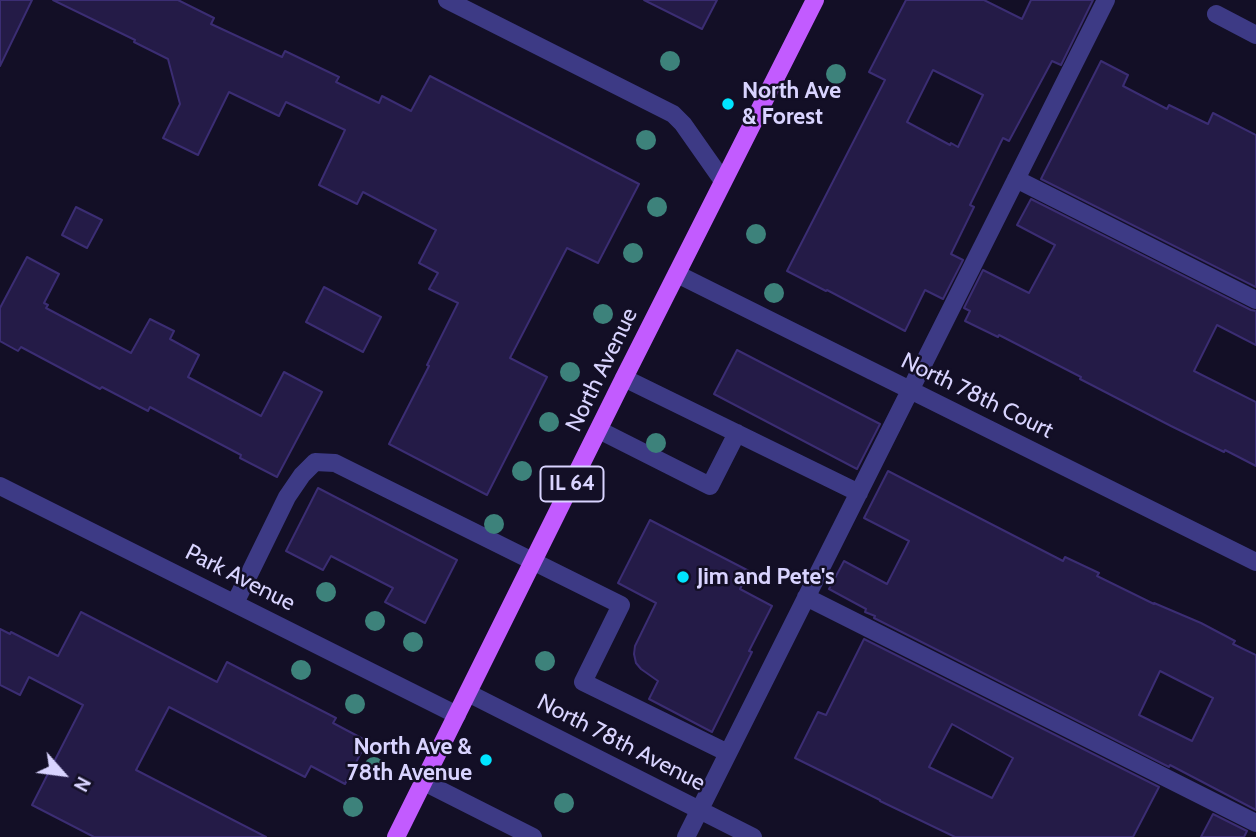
<!DOCTYPE html>
<style>
body{margin:0}
#map{position:relative;width:1256px;height:837px;overflow:hidden;background:#130f26;font-family:Cabin,sans-serif}
canvas{display:block}
.north{position:absolute;left:28px;top:739px;width:70px;height:70px;-webkit-text-stroke:5px #130f26;paint-order:stroke;rotate:118deg;font-size:19px;font-weight:700;line-height:28px;text-align:center;color:#d9d4ff}
.north::after{content:'';display:block;margin:auto;width:24px;height:32px;background:#d9d4ff;clip-path:polygon(50% 0,100% 100%,50% 72%,0 100%)}
</style>
<div id="map">
<canvas width="1256" height="837"></canvas>
<div class="north">N</div>
</div>
<script>
const ctx = document.querySelector('canvas').getContext('2d');
ctx.lineJoin = 'round';
function fillPath(path, color) {
  ctx.fillStyle = color;
  ctx.fill(path, 'evenodd');
}
function shape(rows) {
  const path = new Path2D();
  for (const r of rows) {
    path.moveTo(r[0], r[1]);
    for (let i = 2; i < r.length; i += 2) path.lineTo(r[i], r[i + 1]);
  }
  return path;
}
function trace(path, color, width, dash) {
  ctx.strokeStyle = color;
  ctx.lineWidth = width;
  ctx.lineCap = dash ? 'butt' : 'round';
  ctx.setLineDash(dash || []);
  ctx.stroke(path);
}
function drawText(font, color, halo, rows, align = 'center') {
  ctx.font = font + ' Cabin,sans-serif';
  ctx.lineWidth = 5;
  ctx.setLineDash([]);
  ctx.textBaseline = 'middle';
  ctx.strokeStyle = halo;
  ctx.fillStyle = color;
  for (const [text, x, y, turn = 0] of rows) {
    ctx.save();
    ctx.translate(x, y);
    ctx.rotate((+turn || 0) * Math.PI / 180);
    ctx.textAlign = isNaN(turn) ? turn : align;
    if (halo) ctx.strokeText(text, 0, 0);
    ctx.fillText(text, 0, 0);
    ctx.restore();
  }
}
const building = shape([
 [0,0,32,0,0,66,0,0],
 [53,0,178,0,214,18,211,24,282,57,285,51,339,77,336,82,379,103,382,96,411,111,430,76,639,184,598,263,567,248,510,358,547,377,487,495,389,444,429,366,427,365,458,303,429,289,438,273,419,263,436,230,363,192,357,204,319,185,345,130,286,102,279,116,229,92,198,155,163,138,180,104,168,59,134,42,135,40,53,0],
 [644,0,717,0,702,29,644,0],
 [906,0,984,0,1022,19,1031,0,1093,0,1061,65,1052,61,1009,141,1003,138,970,205,974,207,951,254,963,260,943,299,925,290,905,331,827,290,826,291,787,271,885,80,869,72,906,0],
 [933,70,983,95,958,147,951,143,950,145,907,122,933,70],
 [1101,61,1128,75,1123,86,1167,109,1169,105,1208,124,1213,113,1256,135,1256,287,1041,179,1101,61],
 [1031,199,1251,310,1256,311,1256,345,1217,325,1194,371,1256,402,1256,466,1225,450,1224,452,1171,426,1080,379,1081,377,999,335,998,337,965,321,970,311,964,308,983,270,1029,293,1055,245,1017,225,1031,199],
 [76,207,102,220,87,248,62,235,76,207],
 [27,257,59,274,44,303,48,305,46,308,131,353,150,319,174,331,170,339,199,355,188,377,261,416,284,372,322,392,277,477,240,458,241,455,150,407,148,411,102,387,100,389,21,347,18,351,0,341,0,308,27,257],
 [324,287,381,317,363,352,306,322,324,287],
 [737,350,880,424,857,469,714,394,737,350],
 [888,471,1063,561,1065,557,1099,573,1097,576,1154,604,1154,603,1201,623,1235,641,1233,644,1256,655,1256,810,1170,765,1169,767,874,618,875,616,865,612,866,609,829,589,844,561,887,584,909,541,864,518,888,471],
 [1160,671,1213,698,1192,741,1139,715,1160,671],
 [318,488,457,560,425,623,385,602,393,588,331,556,323,570,286,551,318,488],
 [650,520,749,571,740,589,772,606,749,651,752,652,712,732,649,699,658,681,641,669,636,663,634,654,635,646,656,603,618,583,650,520],
 [81,612,217,682,227,662,336,718,333,723,367,741,345,784,311,766,305,777,169,707,136,770,266,837,94,837,32,805,83,705,29,677,20,695,0,685,0,629,10,634,11,632,58,656,81,612],
 [864,639,1159,787,1133,837,955,837,880,801,880,800,795,758,818,712,826,715,864,639],
 [952,724,1013,758,992,798,929,767,952,724],
 [1213,814,1247,831,1244,837,1201,837,1213,814]
]);
fillPath(building, '#241b47');
trace(building, '#3b2d73', 2);
trace(shape([
 [447,0,673,114,683,124,723,181],
 [1216,14,1256,35],
 [1016,179,1256,300],
 [677,274,1256,562],
 [624,378,859,493],
 [599,430,710,486,737,433],
 [0,486,457,715],
 [806,597,1256,823],
 [235,603,287,497,302,475,315,462,335,463,621,605,583,682,728,753],
 [468,693,753,837],
 [424,782,533,837],
 [686,837,1106,0]
]), '#3d3a85', 18);
trace(shape([
 [396,837,624,378,815,0]
]), '#c25bff', 18);
ctx.fillStyle = '#3d827b';
for (const [x, y] of [
 [670,61],
 [836,74],
 [646,140],
 [657,207],
 [756,234],
 [633,253],
 [774,293],
 [603,314],
 [570,372],
 [549,422],
 [656,443],
 [522,471],
 [494,524],
 [326,592],
 [375,621],
 [413,642],
 [545,661],
 [301,670],
 [355,704],
 [374,767],
 [564,803],
 [353,807]
]) {
  ctx.beginPath();
  ctx.arc(x, y, 10, 0, 2 * Math.PI);
  ctx.fill();
}
for (const [x, y, r, color] of [
 [728,104,7,"#00e5ff"],
 [683,577,7,"#00e5ff"],
 [486,760,7,"#00e5ff"]
]) {
  const dot = new Path2D();
  dot.arc(x, y, r, 0, 2 * Math.PI);
  ctx.fillStyle = color;
  ctx.fill(dot);
  trace(dot, '#130f26', 2.5);
}
for (const [x, y, w] of [
 [572,484,63]
]) {
  const box = new Path2D();
  box.roundRect(x - w / 2, y - 17.5, w, 35, 5);
  ctx.fillStyle = '#130f26';
  ctx.fill(box);
  trace(box, '#d9d4ff', 2);
}
drawText('bold 21px', '#d9d4ff', null, [
 ["IL 64",572,484]
]);
drawText('bold 23px', '#d9d4ff', '#130f26', [
 ["North Ave",742,91],
 ["& Forest",742,117],
 ["Jim and Pete's",697,577],
 ["North Ave &",472,747,"right"],
 ["78th Avenue",472,773,"right"]
], 'left');
drawText('23px', '#d9d4ff', '#130f26', [
 ["North Avenue",602,370,-64],
 ["North 78th Court",977,396,26],
 ["Park Avenue",240,578,27],
 ["North 78th Avenue",621,743,27]
]);
</script>
